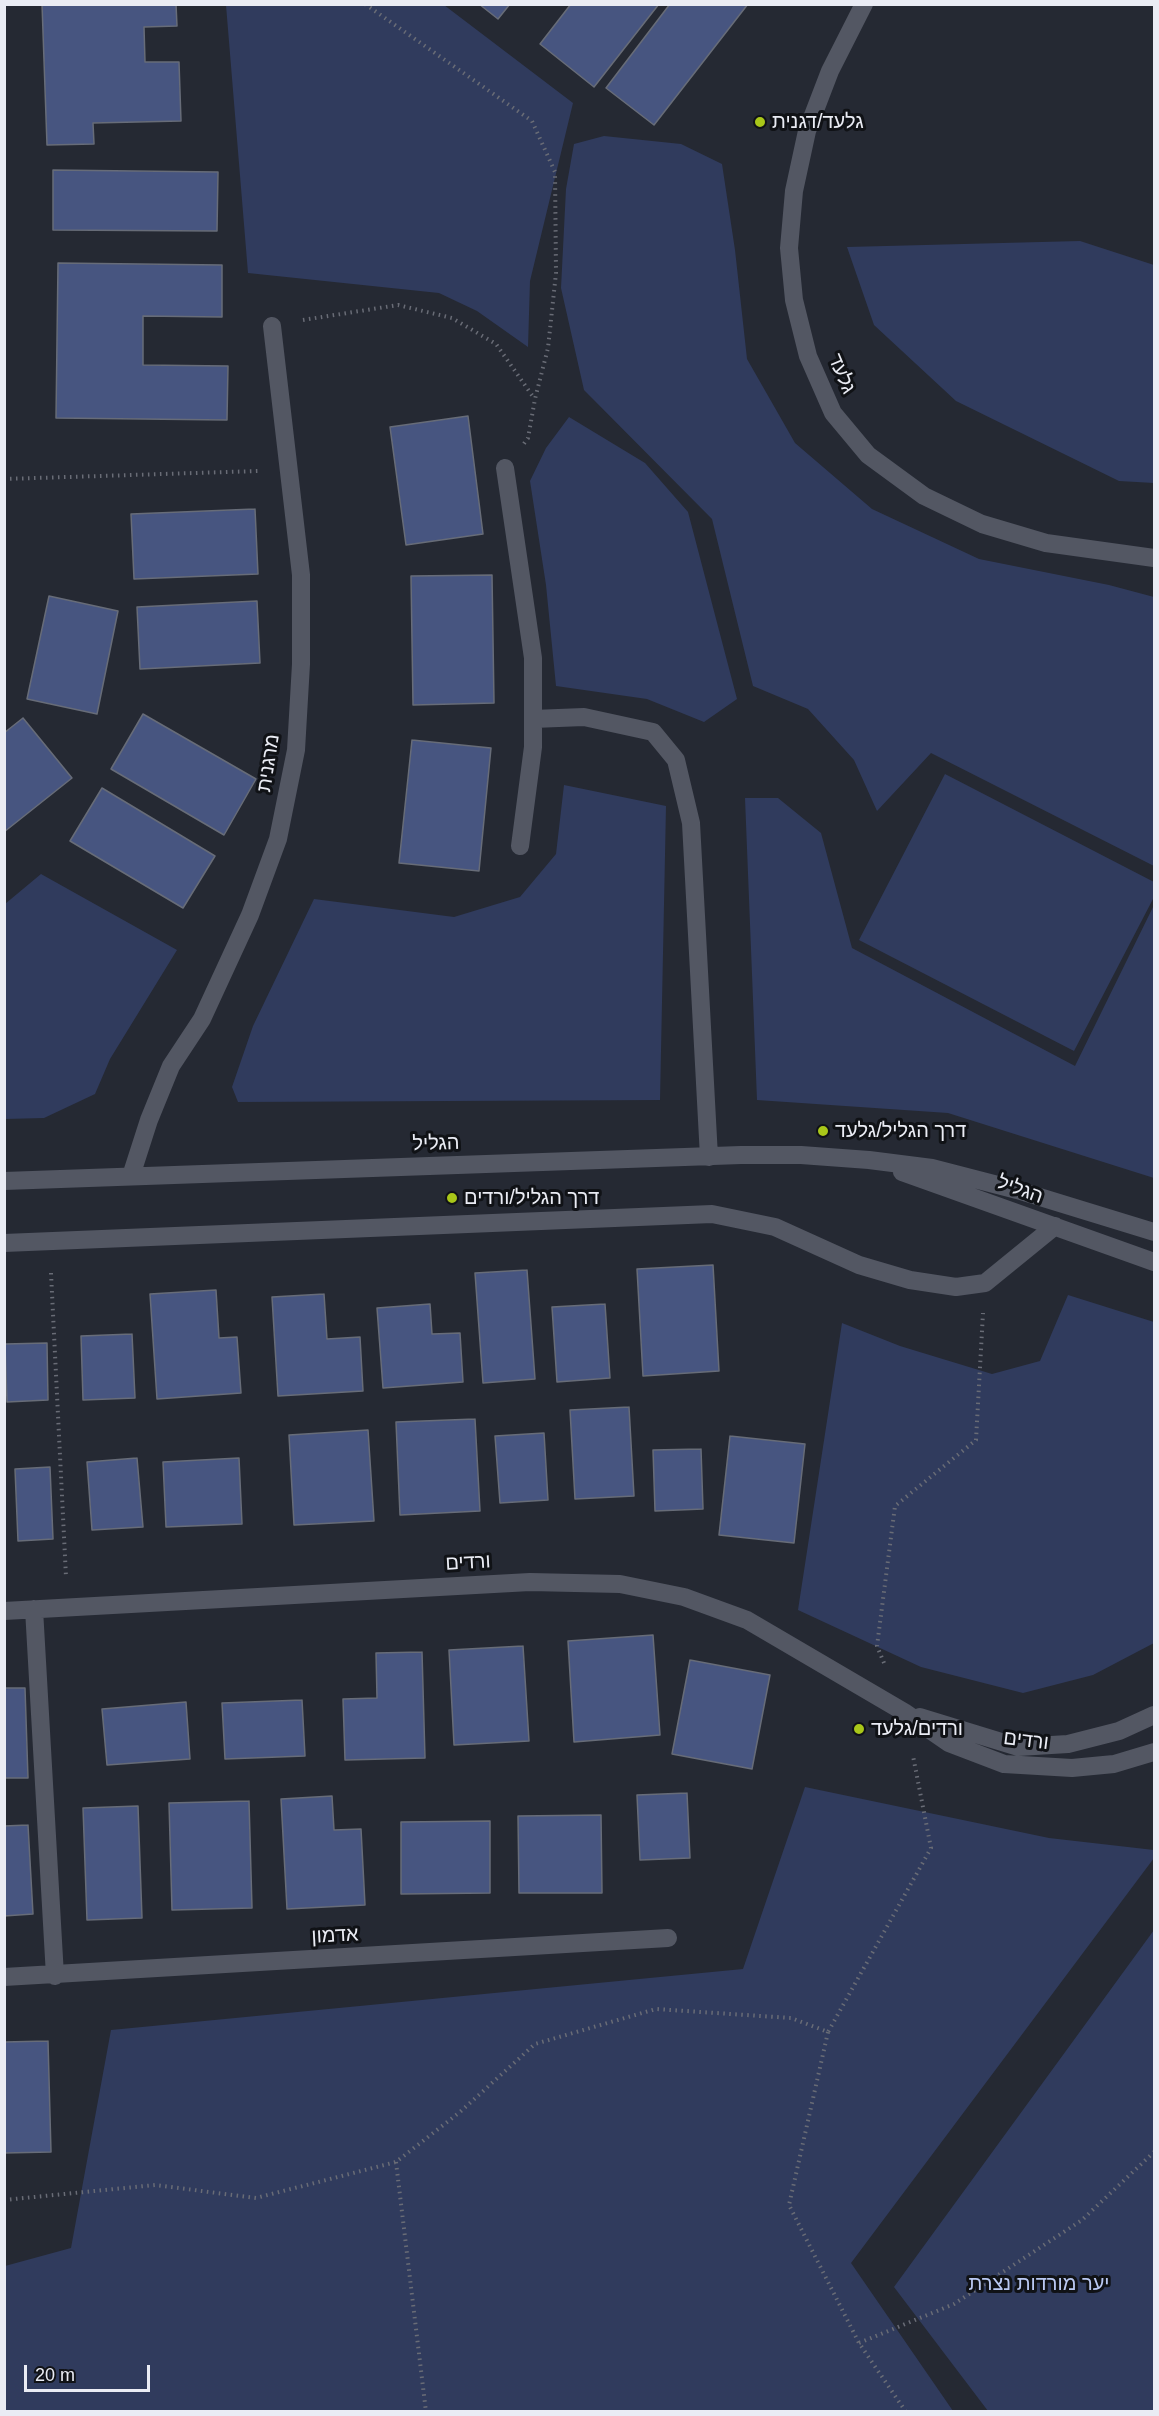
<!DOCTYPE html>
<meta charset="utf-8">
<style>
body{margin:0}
#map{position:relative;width:1159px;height:2416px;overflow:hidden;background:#252933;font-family:Helvetica,sans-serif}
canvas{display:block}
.frame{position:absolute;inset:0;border:6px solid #eaecf4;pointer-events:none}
.scale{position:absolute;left:24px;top:2365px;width:126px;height:27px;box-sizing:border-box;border:3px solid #eaecf4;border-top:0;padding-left:8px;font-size:18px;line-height:21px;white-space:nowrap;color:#eaecf4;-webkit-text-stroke:4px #101216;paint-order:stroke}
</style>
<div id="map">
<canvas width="1159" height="2416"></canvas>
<div class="frame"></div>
<div class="scale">20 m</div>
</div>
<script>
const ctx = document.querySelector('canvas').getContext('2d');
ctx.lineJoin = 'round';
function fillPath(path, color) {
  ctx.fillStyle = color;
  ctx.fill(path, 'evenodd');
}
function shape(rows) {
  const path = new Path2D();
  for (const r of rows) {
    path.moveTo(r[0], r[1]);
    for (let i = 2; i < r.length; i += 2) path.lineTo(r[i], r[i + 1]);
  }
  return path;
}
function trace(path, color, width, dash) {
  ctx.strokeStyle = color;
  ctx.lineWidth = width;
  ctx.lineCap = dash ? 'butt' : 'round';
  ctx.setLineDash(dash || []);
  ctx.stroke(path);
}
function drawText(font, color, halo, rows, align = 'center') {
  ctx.font = font + ' Helvetica,"Noto Sans Hebrew",sans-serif';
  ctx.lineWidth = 6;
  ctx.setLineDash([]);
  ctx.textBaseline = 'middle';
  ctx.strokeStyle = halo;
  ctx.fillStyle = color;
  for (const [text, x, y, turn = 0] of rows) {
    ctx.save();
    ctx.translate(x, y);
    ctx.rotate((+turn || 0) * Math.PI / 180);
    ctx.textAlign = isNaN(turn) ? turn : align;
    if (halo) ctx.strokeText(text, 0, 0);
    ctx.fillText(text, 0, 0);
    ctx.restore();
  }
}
fillPath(shape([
 [226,5,444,5,573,103,530,281,528,347,477,311,439,293,248,273],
 [604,136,681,144,722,164,735,250,747,359,795,443,872,509,979,559,1109,585,1154,597,1154,866,931,753,877,811,854,760,808,709,753,686,712,519,584,390,561,288,566,189,574,144],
 [1080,241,1154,265,1154,483,1119,481,956,401,874,325,847,247],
 [569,417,645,463,688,512,737,699,704,722,647,699,556,686,546,585,530,481,546,448],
 [945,774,1154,882,1154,897,1074,1051,859,940],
 [564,785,666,806,660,1100,238,1102,232,1087,253,1026,314,899,454,917,520,897,556,854],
 [745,798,778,798,821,833,852,948,1075,1066,1154,905,1154,1178,948,1113,757,1100],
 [41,874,177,950,110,1059,95,1094,44,1118,5,1119,5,904],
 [1068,1295,1154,1322,1154,1643,1093,1675,1023,1693,921,1667,798,1610,842,1323,900,1346,992,1374,1040,1361],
 [805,1787,1049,1838,1154,1850,1154,1858,851,2263,953,2411,5,2411,5,2266,71,2248,111,2030,743,1969],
 [1154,1930,1154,2411,988,2411,894,2287]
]), '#303b5d');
const building = shape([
 [42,4,176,4,177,26,144,27,145,62,179,62,181,121,93,123,94,144,47,145,42,4],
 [479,4,510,4,498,19,479,4],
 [571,4,659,4,594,87,540,44,571,4],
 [670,4,748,4,654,125,606,88,670,4],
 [53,170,218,172,217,231,53,230,53,170],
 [58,263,222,265,222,317,143,316,143,365,228,366,227,420,56,418,58,263],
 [468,416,483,534,406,545,390,427,468,416],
 [255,509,258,574,134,579,131,514,255,509],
 [492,575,494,703,413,705,411,576,492,575],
 [49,596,118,611,97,714,27,699,49,596],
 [257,601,260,663,140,669,137,607,257,601],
 [143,714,256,779,224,835,111,769,143,714],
 [23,718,72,778,4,832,4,733,23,718],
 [412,740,491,748,479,871,399,863,412,740],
 [102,788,215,856,183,908,70,841,102,788],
 [713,1265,719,1371,643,1376,637,1269,713,1265],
 [527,1270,535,1379,483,1383,475,1273,527,1270],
 [216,1290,219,1338,237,1337,241,1393,157,1399,150,1294,216,1290],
 [324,1294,327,1339,360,1337,363,1391,278,1396,272,1297,324,1294],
 [430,1304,432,1334,460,1333,463,1382,383,1388,377,1308,430,1304],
 [605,1304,610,1378,557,1382,552,1307,605,1304],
 [132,1334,135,1398,83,1400,81,1336,132,1334],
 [47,1343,48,1400,7,1402,5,1344,47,1343],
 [629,1407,634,1496,575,1499,570,1410,629,1407],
 [475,1419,480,1511,400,1515,396,1422,475,1419],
 [368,1430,374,1521,294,1525,289,1435,368,1430],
 [544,1433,548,1500,500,1503,495,1436,544,1433],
 [730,1436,805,1444,794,1543,719,1535,730,1436],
 [701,1449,703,1509,655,1511,653,1450,701,1449],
 [137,1458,143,1527,92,1530,87,1462,137,1458],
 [239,1458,242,1524,166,1527,163,1462,239,1458],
 [50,1467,53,1539,18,1541,15,1469,50,1467],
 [653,1635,660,1735,574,1742,568,1641,653,1635],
 [523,1646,529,1741,454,1745,449,1650,523,1646],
 [422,1652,425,1758,345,1760,343,1699,377,1698,376,1653,422,1652],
 [690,1660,770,1675,752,1769,672,1754,690,1660],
 [4,1688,25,1688,28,1778,4,1778,4,1688],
 [302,1700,305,1756,225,1759,222,1703,302,1700],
 [186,1702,190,1759,107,1765,102,1709,186,1702],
 [687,1793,690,1858,640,1860,637,1795,687,1793],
 [332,1796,334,1830,361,1829,365,1905,287,1909,281,1799,332,1796],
 [249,1801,252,1908,172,1910,169,1803,249,1801],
 [138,1806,142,1918,87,1920,83,1808,138,1806],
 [601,1815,602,1893,519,1893,518,1816,601,1815],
 [490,1821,490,1893,401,1894,401,1822,490,1821],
 [28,1825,33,1914,4,1916,4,1826,28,1825],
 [48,2041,51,2152,4,2153,4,2042,48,2041]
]);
fillPath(building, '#475580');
trace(building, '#676c78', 1.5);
trace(shape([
 [365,4,532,121,555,172,556,273,548,348,535,399,528,438,523,445],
 [303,320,398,305,452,318,496,344,534,398],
 [4,479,259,471],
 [51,1273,66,1577],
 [884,1663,877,1646,895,1506,976,1440,983,1313],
 [828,2032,789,2205,859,2343,906,2412],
 [396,2162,426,2412],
 [4,2200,155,2185,256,2198,396,2162,460,2112,535,2044,656,2009,791,2018,828,2032,931,1848,913,1756],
 [859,2343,954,2304,1082,2220,1154,2152]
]), '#696c76', 4, [1.5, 4.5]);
trace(shape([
 [864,4,830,71,807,131,794,191,789,248,794,300,808,356,833,413,868,455,924,496,982,524,1046,543,1154,558],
 [505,468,533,658,533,747,520,846],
 [533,719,584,717,653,732,676,760,691,823,709,1157],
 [902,1172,1154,1262],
 [131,1176,149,1120,171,1066,202,1019,250,915,278,839,296,750,301,664,301,575,272,326],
 [4,1181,741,1155,801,1155,869,1160,932,1168,1017,1190,1154,1232],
 [4,1243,712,1214,775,1227,859,1265,910,1280,956,1287,985,1283,1055,1226],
 [34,1609,55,1976],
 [4,1611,530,1582,620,1584,684,1597,747,1620,904,1712,949,1743,1004,1764,1072,1768,1114,1764,1154,1752],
 [920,1717,1018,1747,1068,1744,1119,1731,1154,1715],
 [4,1977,668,1938]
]), '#535763', 18);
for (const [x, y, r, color] of [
 [760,122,6,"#a9c719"],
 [823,1131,6,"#a9c719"],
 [452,1198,6,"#a9c719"],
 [859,1729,6,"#a9c719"]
]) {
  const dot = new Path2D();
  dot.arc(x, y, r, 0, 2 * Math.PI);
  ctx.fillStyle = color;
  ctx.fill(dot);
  trace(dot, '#101216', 2);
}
drawText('20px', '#eaecf4', '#101216', [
 ["גלעד/דגנית",772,122],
 ["דרך הגליל/גלעד",835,1131],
 ["דרך הגליל/ורדים",464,1198],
 ["ורדים/גלעד",871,1729]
], 'left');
drawText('20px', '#eaecf4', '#101216', [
 ["גלעד",841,374,67],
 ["מרגנית",269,763,-81],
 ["הגליל",436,1144,-2],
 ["הגליל",1020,1190,20],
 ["ורדים",468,1563,-3],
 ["ורדים",1026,1741,7],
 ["אדמון",335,1936,-3]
]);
drawText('20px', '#bac9f3', '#101216', [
 ["יער מורדות נצרת",1039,2284]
]);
</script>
